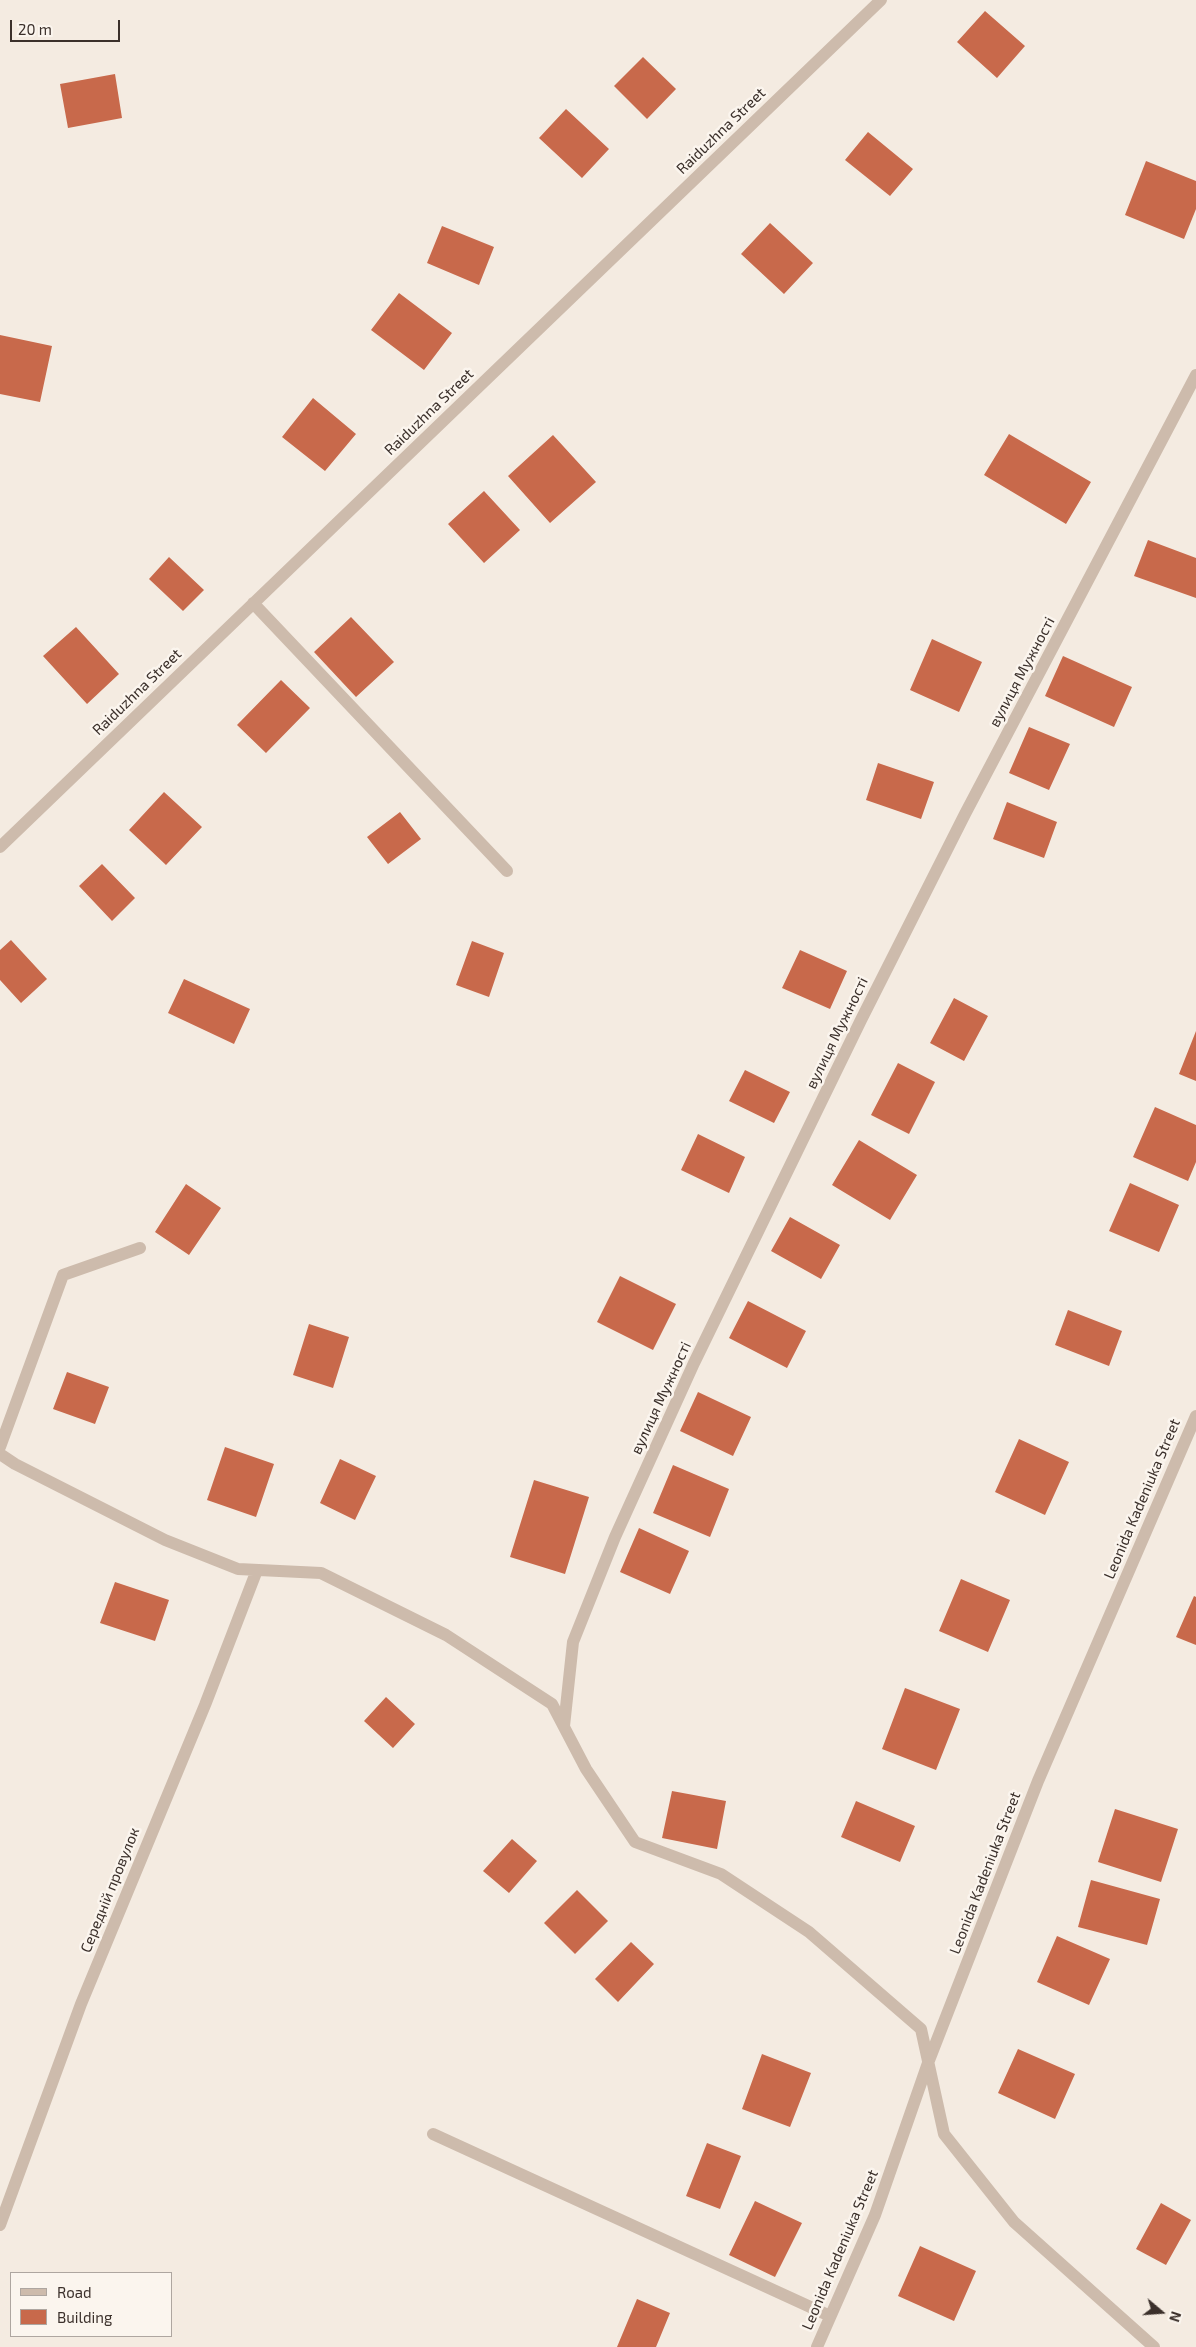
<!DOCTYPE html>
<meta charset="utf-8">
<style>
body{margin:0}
#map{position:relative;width:1196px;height:2347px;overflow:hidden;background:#f4ebe1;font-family:"Exo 2",sans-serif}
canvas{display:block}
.legend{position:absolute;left:10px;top:2272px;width:162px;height:65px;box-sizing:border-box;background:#fbf5ee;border:1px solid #aea6a0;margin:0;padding:6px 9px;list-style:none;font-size:15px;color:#3b302b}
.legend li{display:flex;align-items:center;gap:10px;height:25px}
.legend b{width:25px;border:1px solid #aea6a0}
.north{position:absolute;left:1136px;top:2287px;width:50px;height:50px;-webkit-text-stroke:4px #fbf5ee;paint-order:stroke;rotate:108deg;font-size:14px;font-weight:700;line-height:20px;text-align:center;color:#3b302b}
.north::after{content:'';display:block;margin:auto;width:18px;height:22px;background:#3b302b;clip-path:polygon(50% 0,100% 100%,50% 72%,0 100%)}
.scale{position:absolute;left:10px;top:20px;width:110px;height:22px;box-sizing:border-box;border:2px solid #3b302b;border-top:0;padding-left:6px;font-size:15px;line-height:18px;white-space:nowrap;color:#3b302b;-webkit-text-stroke:4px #fbf5ee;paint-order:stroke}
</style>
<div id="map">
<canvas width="1196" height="2347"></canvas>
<ul class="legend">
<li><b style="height:6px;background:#cdbbac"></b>Road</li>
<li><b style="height:14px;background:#c8694b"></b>Building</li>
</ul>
<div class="north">N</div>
<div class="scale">20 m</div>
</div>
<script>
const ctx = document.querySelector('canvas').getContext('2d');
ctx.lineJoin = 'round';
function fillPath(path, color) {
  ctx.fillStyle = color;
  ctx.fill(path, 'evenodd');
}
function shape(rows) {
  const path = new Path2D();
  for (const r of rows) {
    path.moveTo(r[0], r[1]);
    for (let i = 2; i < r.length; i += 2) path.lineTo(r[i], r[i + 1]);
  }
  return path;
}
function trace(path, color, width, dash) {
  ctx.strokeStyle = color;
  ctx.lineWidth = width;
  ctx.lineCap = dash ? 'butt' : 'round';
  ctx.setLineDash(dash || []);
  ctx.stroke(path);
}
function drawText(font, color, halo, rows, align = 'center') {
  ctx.font = font + ' "Exo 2",sans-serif';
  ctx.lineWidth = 5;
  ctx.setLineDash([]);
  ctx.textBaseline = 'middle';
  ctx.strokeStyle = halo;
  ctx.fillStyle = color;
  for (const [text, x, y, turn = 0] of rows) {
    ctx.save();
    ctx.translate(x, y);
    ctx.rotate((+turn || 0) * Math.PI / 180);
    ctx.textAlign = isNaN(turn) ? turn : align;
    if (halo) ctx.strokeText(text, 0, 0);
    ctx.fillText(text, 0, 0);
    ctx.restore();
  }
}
fillPath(shape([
 [985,11,1025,46,997,78,957,42],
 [643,57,676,89,647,119,614,86],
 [115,74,122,118,68,128,60,84],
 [566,109,609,149,582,178,539,138],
 [868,132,913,169,890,196,845,160],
 [1146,161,1196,181,1196,209,1184,239,1125,215],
 [770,223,813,263,784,294,741,254],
 [442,226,494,247,479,285,427,263],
 [399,293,452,333,424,370,371,330],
 [0,335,52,346,40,402,0,394],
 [313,398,356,434,325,471,282,437],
 [1009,434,1091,482,1066,524,984,475],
 [553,435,596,482,550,523,508,476],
 [484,491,520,530,484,563,448,524],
 [1148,540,1196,558,1196,598,1134,576],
 [169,557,204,590,183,611,149,579],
 [351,617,394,662,356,697,314,652],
 [76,627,119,674,87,704,43,656],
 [932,639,982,662,959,712,910,690],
 [1063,656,1132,687,1114,727,1045,696],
 [281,680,310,708,266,753,237,725],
 [1029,727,1070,744,1049,790,1009,773],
 [878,763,934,782,921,819,866,800],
 [164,792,202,827,166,865,129,830],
 [1007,802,1057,822,1044,858,993,839],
 [400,812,421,839,388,864,367,837],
 [102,864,135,898,112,921,79,886],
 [11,940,47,979,21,1003,0,980,0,950],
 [472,941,504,953,489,997,456,985],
 [800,950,847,971,830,1009,782,988],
 [184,979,250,1009,234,1044,168,1013],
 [954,998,988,1016,964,1061,930,1043],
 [1196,1031,1196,1081,1179,1074],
 [898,1063,935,1082,909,1134,871,1115],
 [745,1070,790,1092,774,1123,729,1101],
 [1155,1107,1196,1125,1196,1162,1188,1181,1133,1157],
 [698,1134,745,1157,729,1193,681,1170],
 [859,1140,917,1175,890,1220,832,1185],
 [1130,1183,1179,1205,1159,1252,1109,1231],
 [186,1184,221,1208,189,1255,155,1232],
 [790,1217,840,1245,821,1279,771,1251],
 [620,1276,676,1304,653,1350,597,1322],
 [748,1301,806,1331,787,1368,729,1338],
 [1068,1310,1122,1331,1109,1366,1055,1345],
 [309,1324,349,1337,333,1388,293,1375],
 [67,1372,109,1387,95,1424,53,1409],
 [698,1392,751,1417,733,1456,680,1431],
 [1019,1439,1069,1462,1045,1515,995,1492],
 [225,1447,274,1464,256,1517,207,1500],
 [340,1459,376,1476,355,1520,320,1503],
 [673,1465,729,1489,710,1537,653,1513],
 [534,1480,589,1497,565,1574,510,1557],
 [639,1528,689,1551,670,1594,620,1572],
 [961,1579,1010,1600,988,1652,939,1631],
 [115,1582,169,1600,155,1641,100,1623],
 [1194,1596,1196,1597,1196,1645,1176,1637],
 [905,1688,960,1709,936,1770,882,1749],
 [386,1697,415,1724,393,1748,364,1721],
 [672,1791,726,1801,717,1849,662,1838],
 [856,1801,915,1826,900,1862,841,1837],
 [1115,1809,1178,1829,1161,1882,1098,1862],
 [512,1839,537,1861,509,1893,483,1871],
 [1091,1880,1160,1899,1147,1945,1078,1927],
 [577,1890,608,1921,575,1954,544,1923],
 [1057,1936,1110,1959,1089,2005,1037,1982],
 [631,1942,654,1964,618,2002,595,1979],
 [1018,2049,1075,2074,1055,2119,998,2093],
 [762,2054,811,2073,790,2127,742,2109],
 [707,2143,741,2156,720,2209,686,2196],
 [755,2201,802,2223,775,2277,729,2255],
 [1161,2203,1191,2220,1166,2265,1136,2249],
 [920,2246,976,2271,954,2321,898,2296],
 [637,2299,670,2313,656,2347,617,2347]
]), '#c8694b');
trace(shape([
 [253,603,507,871],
 [0,847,881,0],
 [0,1447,63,1275,140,1248],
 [0,1454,15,1464,165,1540,238,1569,321,1573,446,1635,552,1704,586,1769,635,1842,721,1874,809,1932,921,2029,944,2134,1014,2222,1154,2347],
 [564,1726,573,1642,615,1537,694,1363,861,1020,965,814,1196,375],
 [433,2134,830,2316],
 [0,2225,81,2004,205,1705,257,1570],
 [817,2347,875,2215,928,2063,1038,1781,1196,1416]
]), '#cdbbac', 12);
drawText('15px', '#3b302b', '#fbf5ee', [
 ["Raiduzhna Street",721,131,-44],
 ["Raiduzhna Street",429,412,-44],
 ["вулиця Мужності",1022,672,-62],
 ["Raiduzhna Street",137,692,-44],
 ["вулиця Мужності",837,1033,-64],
 ["вулиця Мужності",661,1398,-65],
 ["Leonida Kadeniuka Street",1142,1499,-67],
 ["Leonida Kadeniuka Street",985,1873,-69],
 ["Середній провулок",110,1890,-68],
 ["Leonida Kadeniuka Street",840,2250,-67]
]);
</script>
